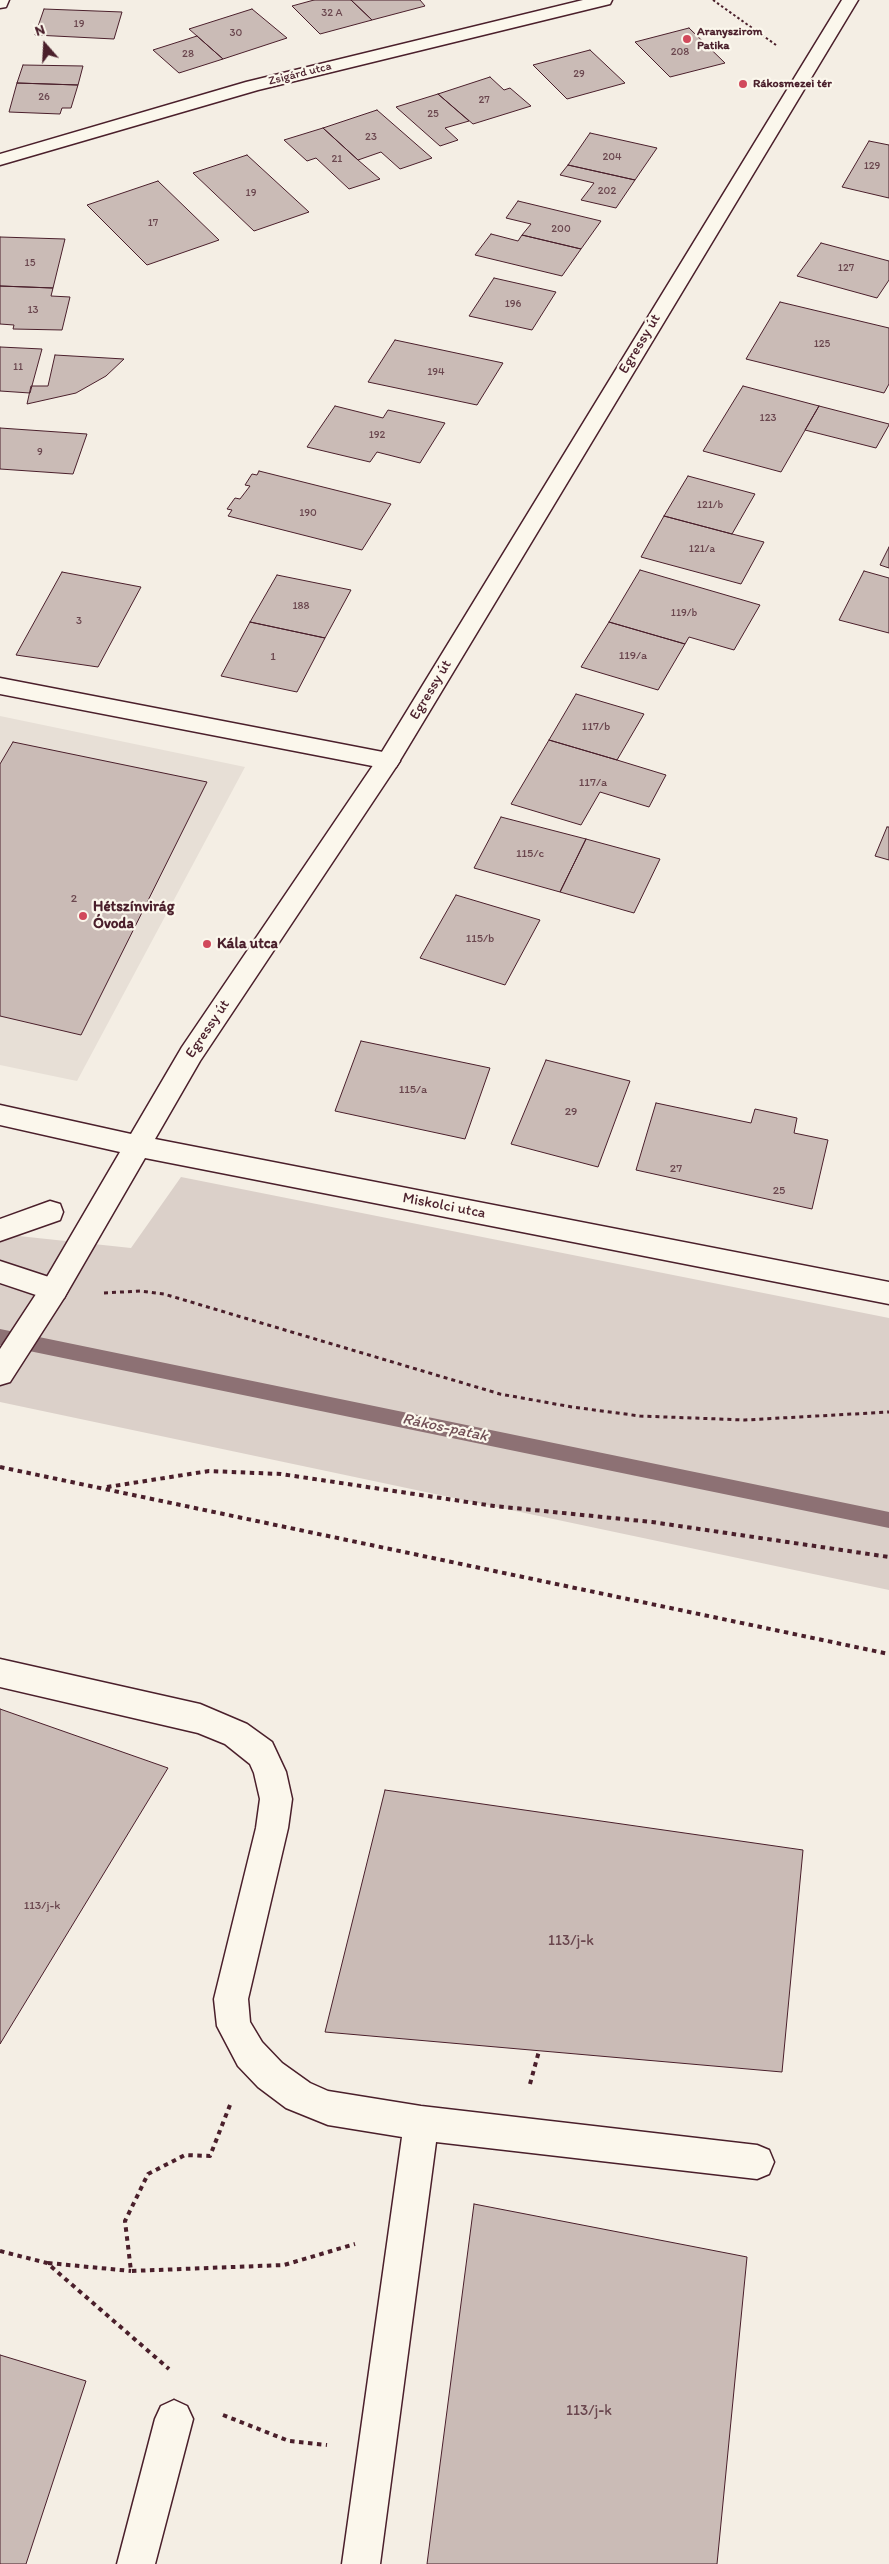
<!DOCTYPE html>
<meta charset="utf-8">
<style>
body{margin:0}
#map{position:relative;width:889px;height:2564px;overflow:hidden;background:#f4eee4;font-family:Itim,sans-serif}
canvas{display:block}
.north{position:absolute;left:20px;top:20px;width:50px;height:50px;-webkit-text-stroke:4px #fbf7ec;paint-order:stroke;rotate:341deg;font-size:14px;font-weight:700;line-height:20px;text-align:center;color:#4a1f2b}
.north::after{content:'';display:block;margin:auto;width:18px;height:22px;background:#4a1f2b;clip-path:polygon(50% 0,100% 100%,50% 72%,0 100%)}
</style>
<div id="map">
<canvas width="889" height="2564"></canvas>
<div class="north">N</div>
</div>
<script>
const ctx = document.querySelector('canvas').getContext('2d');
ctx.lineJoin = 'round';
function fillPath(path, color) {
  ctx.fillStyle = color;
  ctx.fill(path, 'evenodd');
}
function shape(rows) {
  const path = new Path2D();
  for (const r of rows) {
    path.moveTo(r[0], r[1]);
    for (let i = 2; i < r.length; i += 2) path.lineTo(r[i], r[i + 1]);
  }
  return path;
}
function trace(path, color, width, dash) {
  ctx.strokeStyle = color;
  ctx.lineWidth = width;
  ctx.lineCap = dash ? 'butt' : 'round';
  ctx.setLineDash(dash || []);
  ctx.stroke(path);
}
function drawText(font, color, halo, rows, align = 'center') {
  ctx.font = font + ' Itim,sans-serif';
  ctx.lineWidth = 4.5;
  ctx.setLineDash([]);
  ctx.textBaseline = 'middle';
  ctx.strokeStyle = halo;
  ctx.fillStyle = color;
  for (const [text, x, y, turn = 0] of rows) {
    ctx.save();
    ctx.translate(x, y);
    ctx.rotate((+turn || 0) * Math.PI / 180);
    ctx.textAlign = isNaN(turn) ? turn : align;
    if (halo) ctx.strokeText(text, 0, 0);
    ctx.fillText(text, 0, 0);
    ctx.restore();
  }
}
fillPath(shape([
 [0,716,245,767,77,1081,0,1065]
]), '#e7dfd6');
fillPath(shape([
 [181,1177,889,1318,889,1590,0,1402,0,1234,131,1248]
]), '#dbd0c9');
fillPath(shape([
 [0,1329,889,1512,889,1528,0,1345,0,1329]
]), '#8d7174');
const building = shape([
 [314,0,351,0,372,20,320,34,292,6,314,0],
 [351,0,420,0,425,6,372,20,351,0],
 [44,9,122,12,114,39,35,35,44,9],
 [252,9,287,38,223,59,189,29,252,9],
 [689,28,725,63,670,77,635,42,689,28],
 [197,36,223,59,179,73,153,50,197,36],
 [590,50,625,83,567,99,533,65,590,50],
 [23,65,83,66,78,85,17,83,23,65],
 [490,77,504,90,510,88,531,106,473,124,438,94,490,77],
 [17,83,78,85,71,108,62,108,60,114,9,112,17,83],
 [438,94,469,121,445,128,458,140,440,146,396,107,438,94],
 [377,110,432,158,400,169,381,152,358,160,323,128,377,110],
 [323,128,358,160,380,179,349,189,316,158,307,161,284,140,323,128],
 [590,133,657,148,635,180,568,165,590,133],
 [869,141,889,145,889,198,842,187,869,141],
 [247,155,309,212,254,231,193,173,247,155],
 [568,165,635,180,616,208,581,200,594,183,560,175,568,165],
 [158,181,219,240,147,265,87,205,158,181],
 [518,201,601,221,581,249,522,235,531,224,506,218,518,201],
 [491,234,518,241,522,235,581,249,562,276,475,255,491,234],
 [0,237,65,239,53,288,0,286,0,237],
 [821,243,889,261,889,280,877,298,797,276,821,243],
 [494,278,556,292,532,330,469,316,494,278],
 [0,286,53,288,51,296,70,297,62,330,13,329,14,325,0,324,0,286],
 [780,302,889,328,889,384,884,393,746,359,780,302],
 [395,340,503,363,477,405,368,382,395,340],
 [0,347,42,349,30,393,0,391,0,347],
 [55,355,124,359,106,376,76,393,27,404,31,386,48,386,55,355],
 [743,386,819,406,781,472,703,451,743,386],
 [335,406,383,418,388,410,445,423,420,463,377,452,370,462,307,447,335,406],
 [819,406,889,424,889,425,876,448,805,430,819,406],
 [0,428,87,434,73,474,0,469,0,428],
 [259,471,391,504,362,550,228,516,232,510,227,509,235,498,240,499,250,486,245,485,252,474,257,475,259,471],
 [688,476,755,494,732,534,664,516,688,476],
 [664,516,732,534,764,542,741,584,641,557,664,516],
 [889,547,889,568,880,565,889,547],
 [640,570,760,605,734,650,689,637,685,644,609,622,640,570],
 [864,571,889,578,889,633,839,620,864,571],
 [62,572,141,587,98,667,16,655,62,572],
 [277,575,351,590,325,638,250,622,277,575],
 [250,622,325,638,297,692,221,676,250,622],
 [609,622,685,644,658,690,581,667,609,622],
 [576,694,644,714,617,760,549,740,576,694],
 [549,740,617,760,666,775,649,807,600,792,581,825,511,804,549,740],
 [13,742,207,782,81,1035,0,1016,0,764,13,742],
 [501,817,586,839,560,892,474,868,501,817],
 [887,827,889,827,889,860,875,856,887,827],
 [586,839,660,859,634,913,560,892,586,839],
 [456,895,540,920,505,985,420,958,456,895],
 [361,1041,490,1068,465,1139,335,1111,361,1041],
 [546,1060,630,1081,598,1167,511,1144,546,1060],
 [656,1103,751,1123,755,1109,797,1118,794,1133,828,1140,812,1209,636,1170,656,1103],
 [0,1709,168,1768,0,2044,0,1709],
 [385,1790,803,1850,782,2072,325,2032,385,1790],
 [474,2204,747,2257,717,2564,427,2564,474,2204],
 [0,2355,86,2381,26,2564,0,2564,0,2355]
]);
fillPath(building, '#cabbb6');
trace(building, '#4a1f2b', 1);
const lane = shape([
 [0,1659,200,1704,247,1724,272,1742,286,1772,292,1799,288,1828,248,1999,250,2022,262,2042,282,2063,310,2083,328,2091,421,2106,757,2145,769,2150,774,2162,769,2174,757,2179,436,2142,380,2564,342,2564,402,2137,328,2125,286,2108,258,2087,238,2066,217,2026,214,1999,256,1828,260,1799,254,1773,250,1764,225,1744,198,1733,0,1687,0,1659],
 [174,2400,187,2406,193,2419,155,2564,117,2564,155,2419,161,2406,174,2400]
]);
const street = shape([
 [0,0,9,0,6,7,0,8,0,0],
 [583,0,612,0,610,4,258,90,0,165,0,154,246,82,583,0],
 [0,678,388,753,396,755,400,761,396,767,388,769,0,694,0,678],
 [50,1201,60,1204,63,1212,60,1220,0,1241,0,1219,50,1201],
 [0,1261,64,1282,68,1290,64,1298,54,1301,0,1283,0,1261]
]);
const secondary = shape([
 [842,0,858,0,396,767,200,1061,155,1139,889,1282,889,1304,145,1158,64,1298,10,1382,0,1385,0,1349,44,1282,120,1152,0,1125,0,1105,131,1134,182,1047,380,755,842,0]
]);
trace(lane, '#4a1f2b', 3);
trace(street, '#4a1f2b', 3);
trace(secondary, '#4a1f2b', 3);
trace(shape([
 [713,0,776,45]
]), '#4a1f2b', 2, [2.5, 2.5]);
trace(shape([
 [104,1293,140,1291,164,1294,500,1394,572,1407,640,1416,745,1420,889,1412]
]), '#4a1f2b', 3, [4, 4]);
trace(shape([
 [0,1467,889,1654],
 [107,1487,209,1471,281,1474,494,1506,652,1522,889,1557],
 [530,2084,539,2051],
 [230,2105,210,2156,185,2155,148,2174,125,2221,131,2271,284,2265,355,2244],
 [0,2251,47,2263,169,2369],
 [48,2263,131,2271],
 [223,2415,289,2441,327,2445]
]), '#4a1f2b', 4, [4.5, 4.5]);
fillPath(lane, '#fbf7ec');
fillPath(street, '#fbf7ec');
fillPath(secondary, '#fbf7ec');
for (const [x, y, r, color] of [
 [687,39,5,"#d1495b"],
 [743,84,5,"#d1495b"],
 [83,916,5,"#d1495b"],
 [207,944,5,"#d1495b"]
]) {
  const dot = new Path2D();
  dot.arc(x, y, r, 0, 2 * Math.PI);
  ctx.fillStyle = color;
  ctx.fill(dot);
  trace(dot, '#fbf7ec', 2);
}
drawText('11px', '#6a464e', null, [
 ["32 A",332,13],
 ["19",79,24],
 ["30",236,33],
 ["208",680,52],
 ["28",188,54],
 ["29",579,74],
 ["26",44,97],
 ["27",484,100],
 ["25",433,114],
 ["23",371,137],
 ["204",612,157],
 ["21",337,159],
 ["129",872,166],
 ["202",607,191],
 ["19",251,193],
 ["17",153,223],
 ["200",561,229],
 ["15",30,263],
 ["127",846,268],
 ["196",513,304],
 ["13",33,310],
 ["125",822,344],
 ["11",18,367],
 ["194",436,372],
 ["123",768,418],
 ["192",377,435],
 ["9",40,452],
 ["121/b",710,505],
 ["190",308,513],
 ["121/a",702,549],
 ["188",301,606],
 ["119/b",684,613],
 ["3",79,621]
]);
drawText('bold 12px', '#4a1f2b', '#fbf7ec', [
 ["Aranyszirom",697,32],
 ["Patika",697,46],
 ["Rákosmezei tér",753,84]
], 'left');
drawText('12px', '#4a1f2b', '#fbf7ec', [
 ["Zsigárd utca",300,74,-14]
]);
drawText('12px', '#6a464e', null, [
 ["119/a",633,656],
 ["1",273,657],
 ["117/b",596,727],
 ["117/a",593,783],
 ["115/c",530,854],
 ["2",74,899],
 ["115/b",480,939],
 ["115/a",413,1090],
 ["29",571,1112],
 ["27",676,1169],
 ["25",779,1191],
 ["113/j-k",42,1906]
]);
drawText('15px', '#4a1f2b', '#fbf7ec', [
 ["Egressy út",640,344,-59],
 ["Egressy út",431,690,-59],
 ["Egressy út",208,1029,-56],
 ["Miskolci utca",444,1206,11]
]);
drawText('bold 15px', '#4a1f2b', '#fbf7ec', [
 ["Hétszínvirág",93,907],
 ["Óvoda",93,924],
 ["Kála utca",217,944]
], 'left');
drawText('15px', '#6a464e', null, [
 ["113/j-k",571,1941],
 ["113/j-k",589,2411]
]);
drawText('italic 16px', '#714f56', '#fbf7ec', [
 ["Rákos-patak",445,1428,12]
]);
</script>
